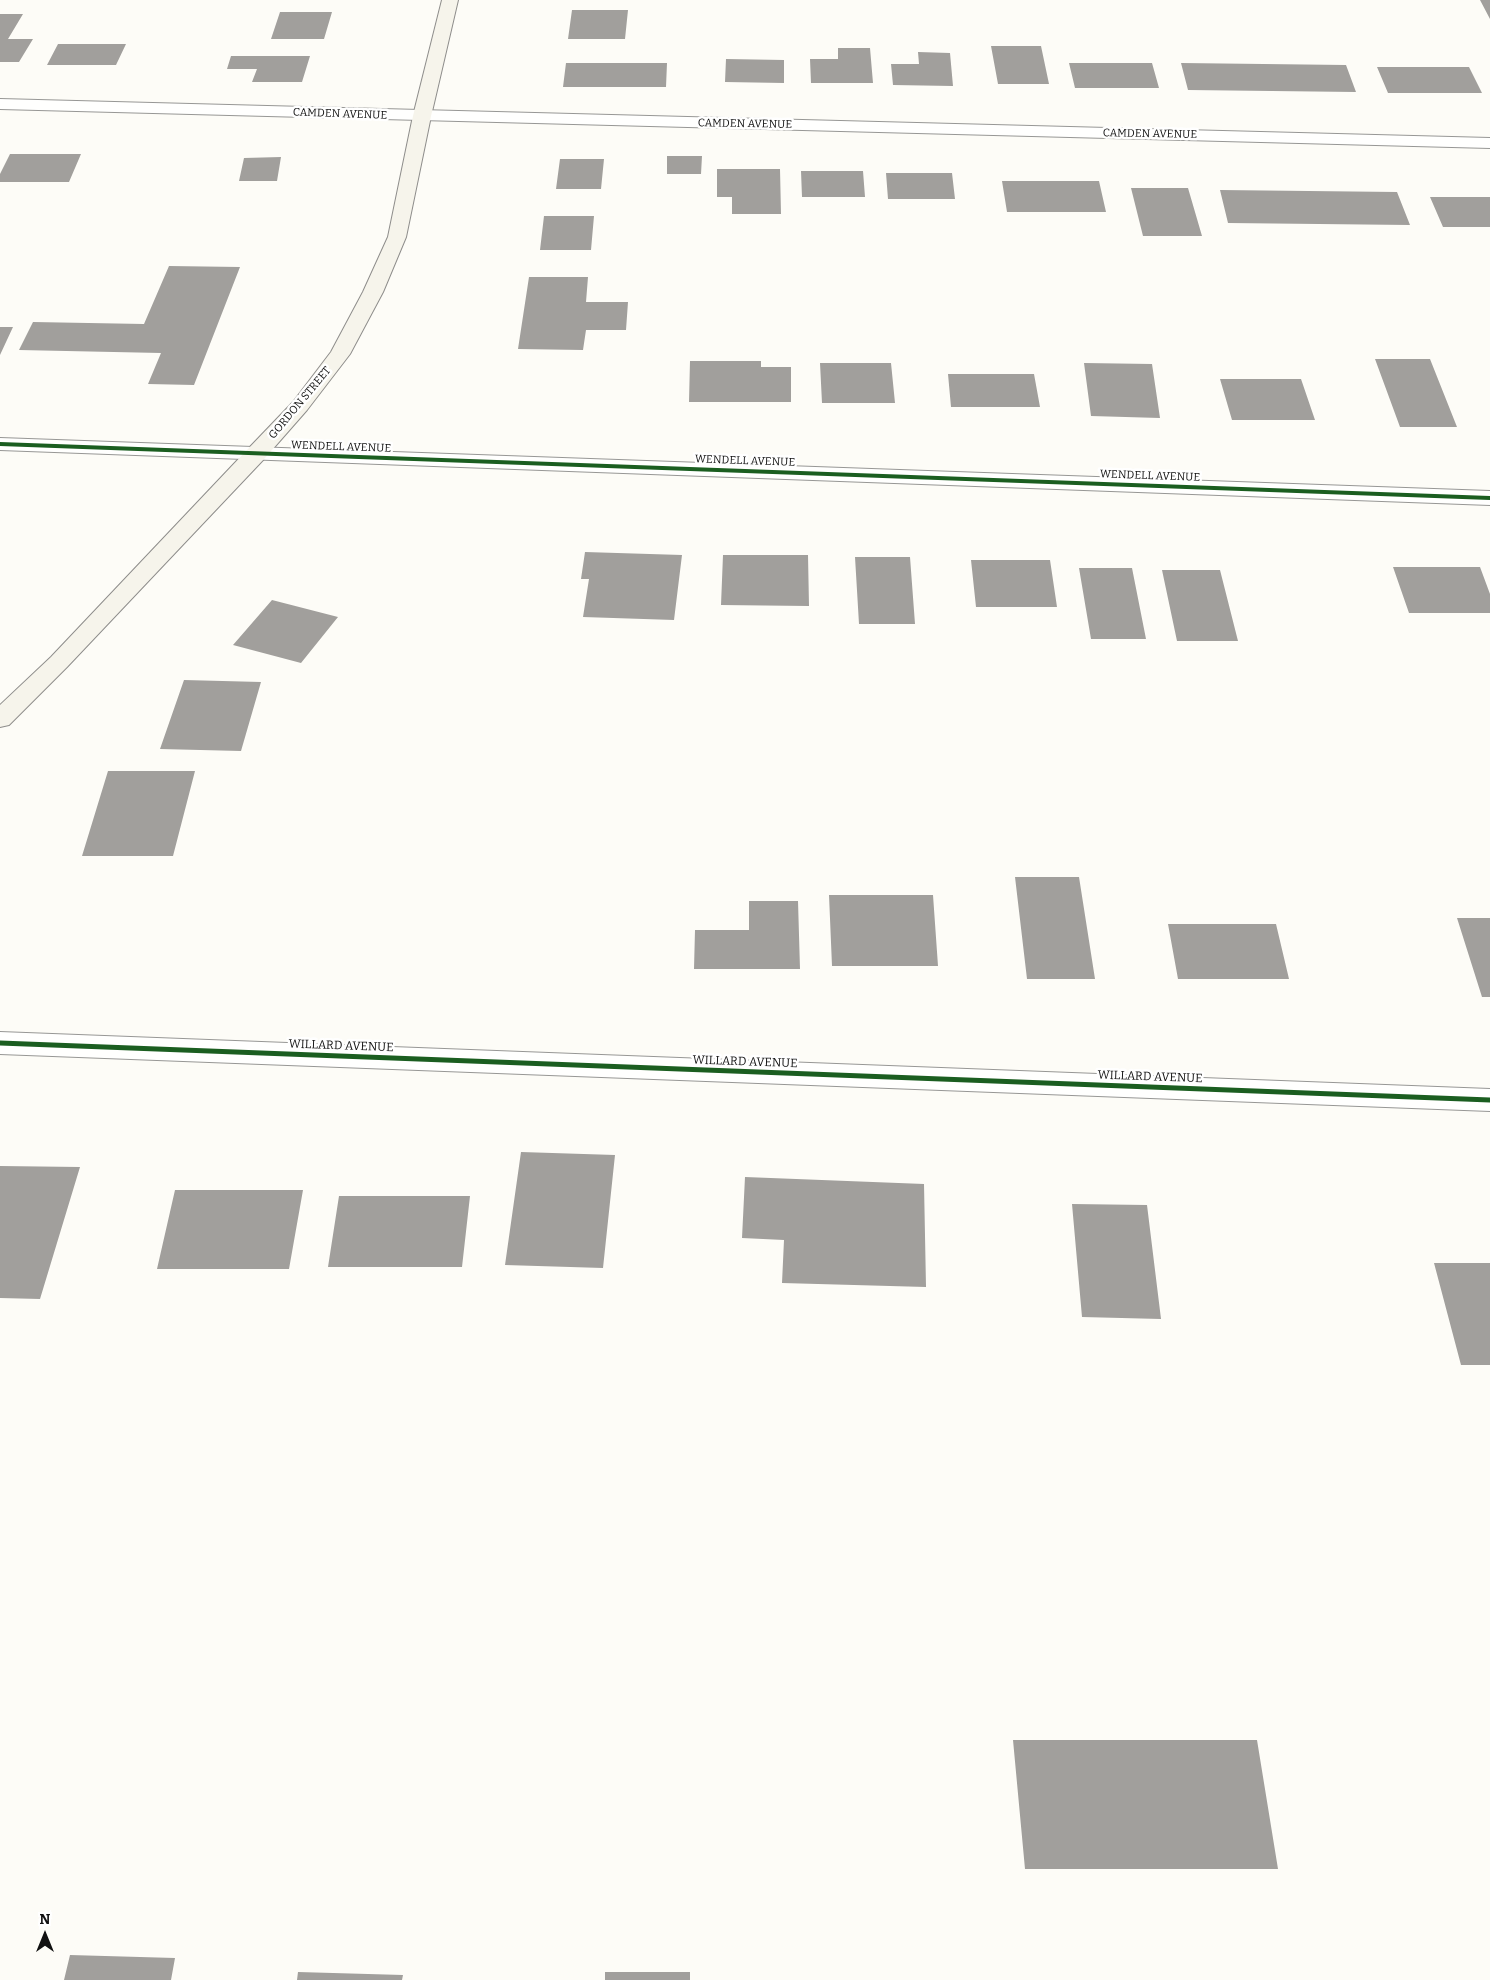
<!DOCTYPE html>
<style>
body{margin:0}
#map{position:relative;width:1490px;height:1980px;overflow:hidden;background:#fdfcf7;font-family:Bitter,serif}
canvas{display:block}
.north{position:absolute;left:20px;top:1910px;width:50px;height:50px;-webkit-text-stroke:4px #fff;paint-order:stroke;rotate:0deg;font-size:14px;font-weight:700;line-height:20px;text-align:center;color:#111}
.north::after{content:'';display:block;margin:auto;width:18px;height:22px;background:#111;clip-path:polygon(50% 0,100% 100%,50% 72%,0 100%)}
</style>
<div id="map">
<canvas width="1490" height="1980"></canvas>
<div class="north">N</div>
</div>
<script>
const ctx = document.querySelector('canvas').getContext('2d');
ctx.lineJoin = 'round';
function fillPath(path, color) {
  ctx.fillStyle = color;
  ctx.fill(path, 'evenodd');
}
function shape(rows) {
  const path = new Path2D();
  for (const r of rows) {
    path.moveTo(r[0], r[1]);
    for (let i = 2; i < r.length; i += 2) path.lineTo(r[i], r[i + 1]);
  }
  return path;
}
function trace(path, color, width, dash) {
  ctx.strokeStyle = color;
  ctx.lineWidth = width;
  ctx.lineCap = dash ? 'butt' : 'round';
  ctx.setLineDash(dash || []);
  ctx.stroke(path);
}
function drawText(font, color, halo, rows, align = 'center') {
  ctx.font = font + ' Bitter,serif';
  ctx.lineWidth = 5;
  ctx.setLineDash([]);
  ctx.textBaseline = 'middle';
  ctx.strokeStyle = halo;
  ctx.fillStyle = color;
  for (const [text, x, y, turn = 0] of rows) {
    ctx.save();
    ctx.translate(x, y);
    ctx.rotate((+turn || 0) * Math.PI / 180);
    ctx.textAlign = isNaN(turn) ? turn : align;
    if (halo) ctx.strokeText(text, 0, 0);
    ctx.fillText(text, 0, 0);
    ctx.restore();
  }
}
fillPath(shape([
 [1480,0,1490,0,1490,19],
 [572,10,628,10,625,39,568,39],
 [280,12,332,12,324,39,271,39],
 [0,14,23,14,8,39,33,39,19,62,0,62],
 [58,44,126,44,116,65,47,65],
 [991,46,1041,46,1049,84,998,84],
 [838,48,870,48,873,83,811,83,810,59,838,59],
 [918,52,950,53,953,86,893,85,891,64,919,64],
 [231,56,310,56,302,82,252,82,257,69,227,69],
 [726,59,784,60,784,83,725,82],
 [566,63,667,63,666,87,563,87],
 [1069,63,1152,63,1159,88,1075,88],
 [1181,63,1346,65,1356,92,1188,90],
 [1377,67,1469,67,1482,93,1388,93],
 [10,154,81,154,69,182,0,182,0,174],
 [667,156,702,156,701,174,667,174],
 [281,157,277,181,239,181,244,158],
 [560,159,604,159,601,189,556,189],
 [717,169,780,169,781,214,732,214,732,197,717,197],
 [801,171,863,171,865,197,802,197],
 [886,173,952,173,955,199,888,199],
 [1002,181,1099,181,1106,212,1007,212],
 [1131,188,1188,188,1202,236,1143,236],
 [1220,190,1397,192,1410,225,1228,223],
 [1430,197,1490,197,1490,227,1443,227],
 [544,216,594,216,591,250,540,250],
 [169,266,240,267,194,385,148,384,161,353,19,350,33,322,144,324],
 [529,277,588,277,586,302,628,302,626,330,586,330,583,350,518,349],
 [0,327,13,327,0,355],
 [1375,359,1430,359,1457,427,1400,427],
 [690,361,761,361,761,367,791,367,791,402,689,402],
 [820,363,891,363,895,403,822,403],
 [1084,363,1152,364,1160,418,1091,416],
 [948,374,1034,374,1040,407,951,407],
 [1220,379,1301,379,1315,420,1232,420],
 [585,552,682,555,674,620,583,617,589,579,581,579],
 [723,555,808,555,809,606,721,605],
 [855,557,910,557,915,624,859,624],
 [971,560,1050,560,1057,607,976,607],
 [1393,567,1480,567,1490,594,1490,613,1409,613],
 [1079,568,1132,568,1146,639,1091,639],
 [1162,570,1220,570,1238,641,1177,641],
 [272,600,338,617,301,663,233,645],
 [184,680,261,682,241,751,160,749],
 [108,771,195,771,173,856,82,856],
 [1015,877,1079,877,1095,979,1027,979],
 [829,895,933,895,938,966,832,966],
 [749,901,798,901,800,969,694,969,695,930,749,930],
 [1457,918,1490,918,1490,997,1482,997],
 [1168,924,1276,924,1289,979,1178,979],
 [521,1152,615,1155,603,1268,505,1265],
 [0,1166,80,1167,40,1299,0,1298],
 [745,1177,924,1184,926,1287,782,1283,784,1240,742,1238],
 [175,1190,303,1190,289,1269,157,1269],
 [339,1196,470,1196,462,1267,328,1267],
 [1072,1204,1147,1205,1161,1319,1082,1317],
 [1434,1263,1490,1263,1490,1365,1461,1365],
 [1013,1740,1257,1740,1278,1869,1025,1869],
 [70,1955,175,1958,171,1980,64,1980],
 [298,1972,403,1975,402,1980,297,1980],
 [605,1972,690,1972,690,1980,605,1980]
]), '#a19f9c');
const street = shape([
 [0,99,1490,138,1490,148,0,109,0,99],
 [0,438,1490,491,1490,505,0,450,0,438],
 [0,1032,1490,1089,1490,1111,0,1054,0,1032]
]);
const secondary = shape([
 [442,0,458,0,431,116,406,237,383,292,350,354,307,410,264,459,67,667,9,725,0,727,0,705,51,657,248,449,293,402,331,352,363,292,388,237,413,116,442,0]
]);
trace(street, '#979795', 2);
trace(secondary, '#8e8d8b', 2);
fillPath(street, '#fffffe');
fillPath(secondary, '#f6f4eb');
trace(shape([
 [0,444,1490,498]
]), '#1b5e20', 4);
trace(shape([
 [0,1043,1490,1100]
]), '#1b5e20', 5);
drawText('11px', '#111', '#fff', [
 ["CAMDEN AVENUE",340,114,2],
 ["CAMDEN AVENUE",745,124,1],
 ["CAMDEN AVENUE",1150,134,1],
 ["GORDON STREET",300,403,-50],
 ["WENDELL AVENUE",341,447,2],
 ["WENDELL AVENUE",745,461,2],
 ["WENDELL AVENUE",1150,476,2]
]);
drawText('12px', '#111', '#fff', [
 ["WILLARD AVENUE",341,1046,2],
 ["WILLARD AVENUE",745,1062,2],
 ["WILLARD AVENUE",1150,1077,2]
]);
</script>
